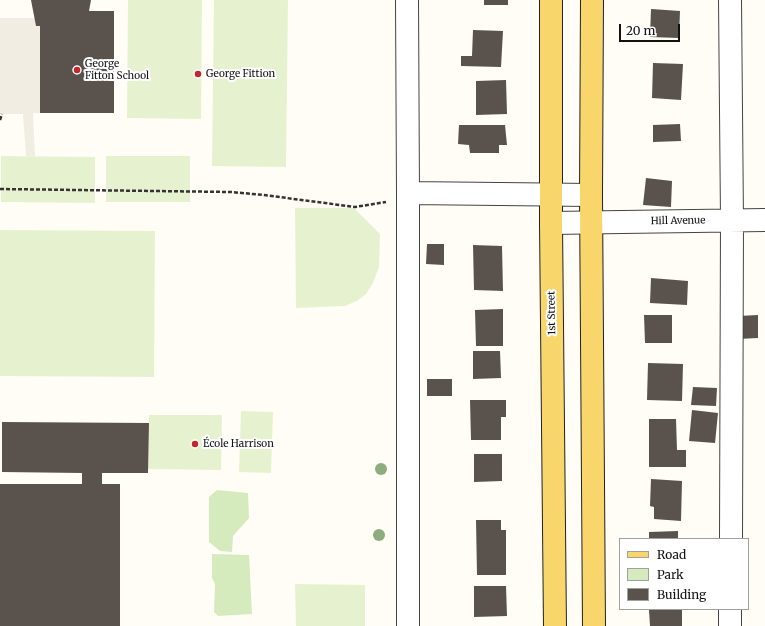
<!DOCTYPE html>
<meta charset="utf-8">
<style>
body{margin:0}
#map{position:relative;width:765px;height:626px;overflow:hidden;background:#fffdf5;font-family:Merriweather,serif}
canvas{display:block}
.legend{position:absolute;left:619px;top:538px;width:130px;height:72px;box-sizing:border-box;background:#fff;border:1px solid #a0a0a0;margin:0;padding:5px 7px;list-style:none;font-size:12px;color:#111}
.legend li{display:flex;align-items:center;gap:8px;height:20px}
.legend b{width:20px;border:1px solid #a0a0a0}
.scale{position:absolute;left:619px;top:24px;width:61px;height:18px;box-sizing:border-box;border:2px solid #111;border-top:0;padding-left:5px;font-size:12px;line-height:14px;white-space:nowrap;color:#111;-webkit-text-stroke:3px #fff;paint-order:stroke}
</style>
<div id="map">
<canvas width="765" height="626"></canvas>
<ul class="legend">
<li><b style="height:5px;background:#f9d66b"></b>Road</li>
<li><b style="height:11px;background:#d5ebbd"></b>Park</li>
<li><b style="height:11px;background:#5a524d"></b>Building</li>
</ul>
<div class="scale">20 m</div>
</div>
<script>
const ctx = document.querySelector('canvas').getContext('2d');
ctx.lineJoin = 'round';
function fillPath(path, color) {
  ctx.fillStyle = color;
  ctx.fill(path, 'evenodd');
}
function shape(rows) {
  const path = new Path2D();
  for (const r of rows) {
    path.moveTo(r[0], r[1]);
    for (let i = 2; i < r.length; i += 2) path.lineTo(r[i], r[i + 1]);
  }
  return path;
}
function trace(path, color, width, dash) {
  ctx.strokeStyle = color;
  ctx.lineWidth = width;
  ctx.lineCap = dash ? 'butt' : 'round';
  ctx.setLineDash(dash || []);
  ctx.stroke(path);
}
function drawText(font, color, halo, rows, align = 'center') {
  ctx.font = font + ' Merriweather,serif';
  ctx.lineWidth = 4;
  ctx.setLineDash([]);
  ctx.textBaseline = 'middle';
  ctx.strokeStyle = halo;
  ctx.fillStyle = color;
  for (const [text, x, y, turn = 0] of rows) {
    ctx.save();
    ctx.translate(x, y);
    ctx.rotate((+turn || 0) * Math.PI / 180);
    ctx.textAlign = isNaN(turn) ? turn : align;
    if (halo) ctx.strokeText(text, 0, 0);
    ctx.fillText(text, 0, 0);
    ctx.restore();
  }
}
fillPath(shape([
 [217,490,248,493,249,518,233,536,232,552,220,551,209,542,209,497],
 [212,554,249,555,252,614,218,616,214,612,215,584,212,578]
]), '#d5ebbd');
fillPath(shape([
 [128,0,202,0,201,119,127,118],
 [214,0,288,0,286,167,212,166],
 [1,156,95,157,95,203,1,202],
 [106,156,190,156,190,202,106,202],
 [295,208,354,208,380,234,379,267,373,283,366,294,357,301,345,306,296,308],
 [0,230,155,231,154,377,0,376],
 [241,411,273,412,271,473,239,472],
 [149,415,222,415,221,470,148,469],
 [295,584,365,585,365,626,296,626]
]), '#e6f2cf');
fillPath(shape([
 [0,18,35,18,36,26,40,26,40,113,33,113,35,156,26,156,23,114,0,114]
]), '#f1ede2');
fillPath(shape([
 [31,0,91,0,89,11,114,11,114,113,40,113,40,26,36,26],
 [484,0,508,0,508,5,484,5],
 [651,9,680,11,679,38,650,37],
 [473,30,503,31,501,67,461,66,461,56,472,56],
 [653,63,683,64,681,100,652,98],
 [506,80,507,114,476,115,476,81],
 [680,124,681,141,653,142,653,125],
 [459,125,505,125,507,145,499,145,499,153,470,153,469,145,458,144],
 [646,178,672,181,671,207,643,205],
 [427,244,444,244,444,265,426,264],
 [473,245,502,246,503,291,474,290],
 [651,278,688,281,687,305,650,303],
 [503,309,503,346,476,346,475,310],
 [644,315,672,315,672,343,645,343],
 [758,315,758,338,738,339,738,316],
 [473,351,500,351,501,378,473,379],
 [648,363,683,364,682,401,647,400],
 [427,379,452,379,452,396,427,396],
 [693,387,717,388,716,406,691,405],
 [470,400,506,400,506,417,501,417,501,440,471,440],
 [692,410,718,413,715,443,689,441],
 [649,419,676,419,677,450,686,450,686,467,649,467],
 [2,422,149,423,148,473,102,473,102,484,120,484,120,626,0,626,0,484,82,484,82,473,2,472],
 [474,454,502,454,502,481,474,482],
 [651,479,682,481,681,521,654,519,654,507,650,506],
 [476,520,501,520,501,530,506,530,506,575,477,575],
 [678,531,678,539,649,539,649,532],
 [474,586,506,586,507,616,474,617],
 [649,610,682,610,682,626,650,626]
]), '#5a524d');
const minor = shape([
 [407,0,408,193,591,195],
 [730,0,732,220,731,539],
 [408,193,408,626],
 [551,223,765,220],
 [730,626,730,609]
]);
const major = shape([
 [551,0,551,223,555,626],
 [592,0,591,195,594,626]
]);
trace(minor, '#444', 24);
trace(major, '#222', 24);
trace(shape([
 [0,120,2,114],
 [0,189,231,192,264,195,355,207,386,202]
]), '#333', 2.5, [4, 2]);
trace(minor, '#fff', 22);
trace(major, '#f9d66b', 22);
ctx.fillStyle = '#8dad7f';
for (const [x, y] of [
 [381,469],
 [379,535]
]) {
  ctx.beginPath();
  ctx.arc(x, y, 6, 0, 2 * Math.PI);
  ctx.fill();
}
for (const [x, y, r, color] of [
 [77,70,4,"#c4262e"],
 [198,74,4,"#c4262e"],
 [195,444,4,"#c4262e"]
]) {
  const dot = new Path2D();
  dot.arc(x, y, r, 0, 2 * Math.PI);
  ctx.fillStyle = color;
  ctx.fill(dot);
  trace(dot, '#fff', 1.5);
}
drawText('10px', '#111', '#fff', [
 ["George",85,64],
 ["Fitton School",85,76],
 ["George Fittion",206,74],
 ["École Harrison",203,444]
], 'left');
drawText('10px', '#111', '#fff', [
 ["Hill Avenue",678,221,-1],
 ["1st Street",552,313,-91]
]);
</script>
